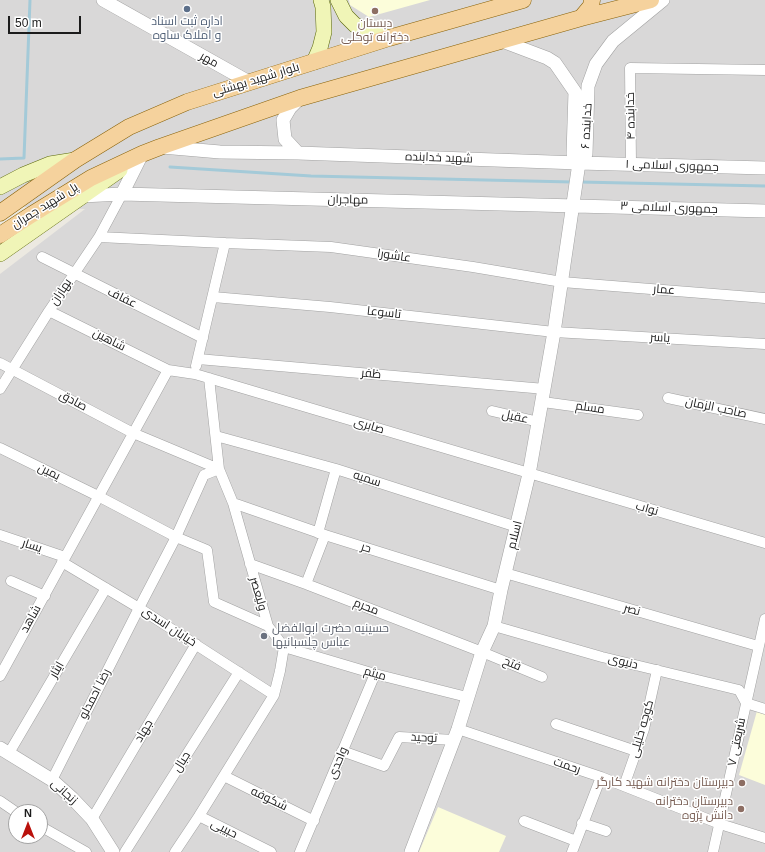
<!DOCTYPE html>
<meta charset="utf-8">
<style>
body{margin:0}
#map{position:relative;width:765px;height:852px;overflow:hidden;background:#ece9e1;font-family:Arial,sans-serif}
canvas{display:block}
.north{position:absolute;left:8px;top:804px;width:40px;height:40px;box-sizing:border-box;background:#fff;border:1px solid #a4a4a4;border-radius:50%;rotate:0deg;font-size:11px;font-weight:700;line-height:16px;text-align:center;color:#1b1b1b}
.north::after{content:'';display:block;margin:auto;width:14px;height:18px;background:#ba110c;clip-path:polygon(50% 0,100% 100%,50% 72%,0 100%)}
.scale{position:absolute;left:8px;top:16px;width:73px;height:18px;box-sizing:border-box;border:2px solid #1b1b1b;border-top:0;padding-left:5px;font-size:12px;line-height:14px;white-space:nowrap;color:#1b1b1b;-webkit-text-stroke:3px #fff;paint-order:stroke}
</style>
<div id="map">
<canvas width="765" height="852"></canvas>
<div class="north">N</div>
<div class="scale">50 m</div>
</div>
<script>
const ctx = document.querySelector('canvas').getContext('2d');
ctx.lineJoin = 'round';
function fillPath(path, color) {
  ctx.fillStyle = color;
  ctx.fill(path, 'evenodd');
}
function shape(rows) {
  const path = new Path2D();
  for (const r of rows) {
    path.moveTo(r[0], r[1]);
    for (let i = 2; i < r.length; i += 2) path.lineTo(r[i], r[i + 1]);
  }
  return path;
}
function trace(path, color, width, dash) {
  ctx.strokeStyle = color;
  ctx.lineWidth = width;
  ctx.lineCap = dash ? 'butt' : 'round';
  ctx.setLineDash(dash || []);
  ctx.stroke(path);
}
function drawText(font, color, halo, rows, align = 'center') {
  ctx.font = font + ' Arial,Cairo,sans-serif';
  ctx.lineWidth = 3;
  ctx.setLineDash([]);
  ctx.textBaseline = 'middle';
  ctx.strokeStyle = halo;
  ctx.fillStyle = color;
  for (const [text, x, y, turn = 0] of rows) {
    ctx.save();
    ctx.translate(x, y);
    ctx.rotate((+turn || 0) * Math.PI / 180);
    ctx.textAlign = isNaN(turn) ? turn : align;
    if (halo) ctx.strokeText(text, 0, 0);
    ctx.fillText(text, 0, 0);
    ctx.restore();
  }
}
fillPath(shape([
 [0,0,765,0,765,852,0,852,0,274,85,209,0,206],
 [16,812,40,812,40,836,16,836]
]), '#d9d8d8');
fillPath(shape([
 [349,0,430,0,369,17,350,5],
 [757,711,765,713,765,785,739,775],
 [438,807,506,836,499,852,419,852]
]), '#fcfdda');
trace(shape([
 [0,159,24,158,30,0],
 [170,167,311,176,572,182],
 [580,182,765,186]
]), '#a4cad8', 3);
const minor = shape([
 [631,164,630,68,765,70],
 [99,237,225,243,196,366],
 [225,243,331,247,473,267,562,282,765,298],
 [42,257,203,338],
 [213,297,330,307,554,332,765,344],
 [49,311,168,370,195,374,765,543],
 [198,359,545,389],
 [0,363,133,433,219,469],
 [0,389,49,311,99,237,122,194],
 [668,398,765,419],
 [543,402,638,415],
 [492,411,539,422],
 [216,436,336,469,517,527],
 [0,448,98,496,176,537,207,550,214,602,268,626],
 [233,503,325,535,501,590],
 [318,533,336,469],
 [0,535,65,557],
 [62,562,139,608,274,695],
 [250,564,306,584,482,652,542,677],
 [505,573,758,646],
 [11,581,45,596],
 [306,584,325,535],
 [494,626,602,657,739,690,746,703],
 [284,647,375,674,467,697],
 [0,676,168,370],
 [746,703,765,709],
 [556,724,636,751],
 [458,729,601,777,720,824,765,838],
 [342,751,384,766,399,737,454,740],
 [9,753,106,588],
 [224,776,314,821],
 [52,780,139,608,176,537,204,475,219,469],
 [624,786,644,729,657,670],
 [0,801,16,812],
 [199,816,271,852],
 [92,819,196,644],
 [524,821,576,841],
 [582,823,606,831],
 [40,826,86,852],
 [125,852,239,672],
 [175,852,199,816,274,695,280,671,284,647,268,626,233,503,219,469,209,378],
 [300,852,375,674],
 [572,852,601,777],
 [713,852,765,619]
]);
const tertiary = shape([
 [103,0,249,82],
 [502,41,547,58,555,63,575,92,573,154,579,163],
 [162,147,220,152,298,153,579,163,765,168],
 [298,153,285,139,283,120,290,108,300,98],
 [122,194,142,154],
 [82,196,122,194,765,211],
 [0,748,52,780,72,798,92,819,113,852],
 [411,852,458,729,482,652,494,626,501,590,529,474,554,332,579,163,586,154,588,86,596,64,613,41,663,0]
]);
const secondary = shape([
 [338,0,346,16,355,25,389,38],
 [314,62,320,48,324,32,323,7,321,0],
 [0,187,23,175,50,164,75,160],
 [0,254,120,170]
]);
const primary = shape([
 [581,18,591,6,592,0],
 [0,213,75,160,129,127,187,102,389,38,523,0],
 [0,235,31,215,91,178,142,154,160,147,300,98,581,18,651,0]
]);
trace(minor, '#a2a2a2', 11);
trace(tertiary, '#a2a2a2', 14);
trace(secondary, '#5c690b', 16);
trace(primary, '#896209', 17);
trace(minor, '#fff', 10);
trace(tertiary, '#fff', 13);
trace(secondary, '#f0f5b7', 15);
trace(primary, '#f5d29d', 16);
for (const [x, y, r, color] of [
 [187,9,4,"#5c6f8a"],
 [375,11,4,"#8d6e63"],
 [264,636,4,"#6b7280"],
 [742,783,4,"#8d6e63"],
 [741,809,4,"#8d6e63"]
]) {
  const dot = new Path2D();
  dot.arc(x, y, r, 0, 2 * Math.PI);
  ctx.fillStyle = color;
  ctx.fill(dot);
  trace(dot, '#fff', 1.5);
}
drawText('12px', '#4e5e75', '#fff', [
 ["اداره ثبت اسناد",187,22],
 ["و املاک ساوه",187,36]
]);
drawText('12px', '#785e54', '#fff', [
 ["دبستان",375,24,"center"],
 ["دخترانه توکلی",375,38,"center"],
 ["دبیرستان دخترانه شهید کارگر",734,783],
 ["دبیرستان دخترانه",733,802],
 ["دانش پژوه",733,816]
], 'right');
drawText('12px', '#1b1b1b', '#fff', [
 ["مهر",209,60,29],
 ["بلوار شهید بهشتی",256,80,-17],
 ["خدابنده ۴",631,116,-91],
 ["خدابنده ۶",587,126,-87],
 ["شهید خدابنده",439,158,2],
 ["جمهوری اسلامی ۱",672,166,2],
 ["مهاجران",348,200,1],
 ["پل شهید چمران",45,206,-32],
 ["جمهوری اسلامی ۳",669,208,2],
 ["عاشورا",394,256,8],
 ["عمار",664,290,4],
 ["بهاران",61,292,-56],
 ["عفاف",122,298,26],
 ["تاسوعا",384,313,6],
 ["یاسر",660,338,3],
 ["شاهین",109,340,27],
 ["ظفر",371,374,5],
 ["صادق",73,401,28],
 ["مسلم",590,408,8],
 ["صاحب الزمان",716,408,12],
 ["عقیل",515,417,12],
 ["صابری",369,426,17],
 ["یمین",49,472,26],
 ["سمیه",367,479,18],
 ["نواب",647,509,16],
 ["اسلام",515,535,-76],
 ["یسار",32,546,18],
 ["حر",366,548,17],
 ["ولیعصر",258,594,74],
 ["محرم",366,607,21],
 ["نصر",632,610,16],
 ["شاهد",31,619,-61],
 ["خیابان اسدی",169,627,33],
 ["دنیوی",623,662,14],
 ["فتح",512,664,23],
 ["ایثار",57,670,-60],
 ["میثم",375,674,16],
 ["رضا احمدلو",95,694,-63],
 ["کوچه خلیلی",642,729,-74],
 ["جهاد",144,731,-59],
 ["توحید",424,738,3],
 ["شریعتی ۷",737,742,-78],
 ["جبال",182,762,-58],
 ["واحدی",338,763,-68],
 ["رحمت",567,766,19],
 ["زنجانی",64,792,42],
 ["شکوفه",269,799,26],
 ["حبیبی",224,829,27]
]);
drawText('12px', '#5b616d', '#fff', [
 ["حسینیه حضرت ابوالفضل",272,629],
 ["عباس چلسبانیها",272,643]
], 'left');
</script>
